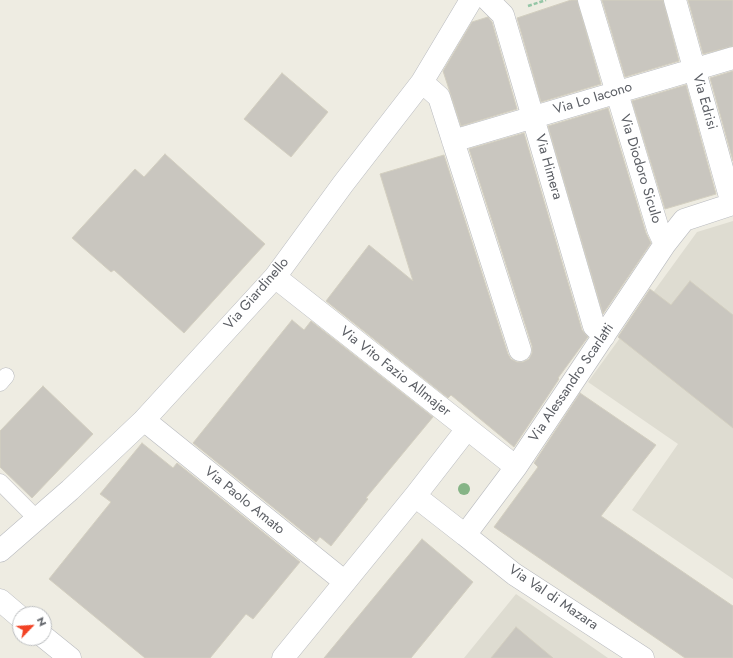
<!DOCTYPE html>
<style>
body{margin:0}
#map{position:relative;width:733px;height:658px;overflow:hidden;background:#eeece2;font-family:Jost,sans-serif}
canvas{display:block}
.north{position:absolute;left:12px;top:606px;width:40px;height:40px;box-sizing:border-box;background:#fff;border:1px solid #bdbfc1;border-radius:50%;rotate:65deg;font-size:11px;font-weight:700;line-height:16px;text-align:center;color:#5b5e64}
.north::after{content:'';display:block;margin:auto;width:14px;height:18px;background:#f24224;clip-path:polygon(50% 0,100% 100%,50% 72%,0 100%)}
</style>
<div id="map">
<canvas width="733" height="658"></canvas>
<div class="north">N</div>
</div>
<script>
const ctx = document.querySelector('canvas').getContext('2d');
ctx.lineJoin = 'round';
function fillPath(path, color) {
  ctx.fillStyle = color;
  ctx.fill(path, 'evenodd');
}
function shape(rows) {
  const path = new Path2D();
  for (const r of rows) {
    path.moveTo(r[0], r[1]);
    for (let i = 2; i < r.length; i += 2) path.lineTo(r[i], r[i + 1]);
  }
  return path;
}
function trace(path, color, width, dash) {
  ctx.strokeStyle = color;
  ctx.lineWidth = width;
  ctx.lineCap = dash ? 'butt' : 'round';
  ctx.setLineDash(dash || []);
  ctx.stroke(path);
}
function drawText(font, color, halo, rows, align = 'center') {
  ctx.font = font + ' Jost,sans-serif';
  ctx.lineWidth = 3;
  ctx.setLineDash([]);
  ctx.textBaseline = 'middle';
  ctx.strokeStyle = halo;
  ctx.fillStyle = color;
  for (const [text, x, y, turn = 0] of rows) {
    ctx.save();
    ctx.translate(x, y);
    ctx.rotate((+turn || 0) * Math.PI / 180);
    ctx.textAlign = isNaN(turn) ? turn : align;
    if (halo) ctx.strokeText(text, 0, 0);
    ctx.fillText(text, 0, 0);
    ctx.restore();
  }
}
fillPath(shape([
 [733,221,733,579,632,510,678,444,588,382,697,232],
 [516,594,608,658,464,658]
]), '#dedcd1');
const building = shape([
 [571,0,577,0,601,84,541,102,517,18,571,0],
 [602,0,663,0,679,61,625,77,602,0],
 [688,0,733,0,733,46,703,54,688,0],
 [488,17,492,22,517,109,461,126,443,71,472,22,488,17],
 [733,71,733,161,710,78,733,71],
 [282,73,328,112,291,157,244,119,282,73],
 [686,85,716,194,665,209,632,101,686,85],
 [608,108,646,233,651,243,603,314,548,126,608,108],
 [524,133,582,330,588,337,558,378,559,379,514,447,451,395,448,398,326,301,369,245,413,281,380,174,444,155,508,354,511,359,517,362,523,362,529,359,532,353,532,346,469,149,524,133],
 [165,154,265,244,184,333,114,270,111,272,72,238,135,169,144,177,165,154],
 [690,281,733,315,733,428,618,337,650,289,671,305,690,281],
 [292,320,304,330,311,321,433,417,366,498,368,499,331,546,320,537,316,542,193,443,292,320],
 [43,386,93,434,32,498,0,467,0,431,43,386],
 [580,393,656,445,601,516,733,606,733,658,685,658,494,527,538,467,534,463,580,393],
 [142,443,173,468,177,463,300,562,253,619,246,614,210,658,145,658,49,579,111,502,100,494,142,443],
 [422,539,473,582,411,658,324,658,422,539],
 [516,627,553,658,491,658,516,627]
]);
fillPath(building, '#c9c6bf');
trace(building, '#d3cfc0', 1);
const service = shape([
 [0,383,6,376],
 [0,482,37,519]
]);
const minor = shape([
 [488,0,503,15,594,326,604,336],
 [589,0,658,229,665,244],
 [675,0,732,204],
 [422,82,439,97,520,350],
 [453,141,733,58],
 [275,277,516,467],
 [144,420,345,582],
 [415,496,467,429],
 [465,535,514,574,643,658],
 [0,551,70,490,144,420,275,277,343,184,422,82,471,0],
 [0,600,20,617],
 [44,637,70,658],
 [283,658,415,496,465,535,516,467,665,244,684,220,733,204]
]);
trace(service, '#b8babf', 17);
trace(minor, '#b8babf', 23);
trace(shape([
 [528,6,546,0]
]), '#95c6a6', 2.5, [4, 2]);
trace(service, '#fff', 16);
trace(minor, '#fff', 22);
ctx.fillStyle = '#86b486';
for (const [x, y] of [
 [464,489]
]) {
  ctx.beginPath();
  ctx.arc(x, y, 6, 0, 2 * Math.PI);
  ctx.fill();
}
drawText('14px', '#5b5e64', '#fff', [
 ["Via Lo Iacono",593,99,-17],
 ["Via Edrisi",704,102,74],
 ["Via Himera",548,167,74],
 ["Via Diodoro Siculo",640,169,73],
 ["Via Giardinello",257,294,-49],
 ["Via Vito Fazio Allmajer",395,372,38],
 ["Via Alessandro Scarlatti",572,383,-56],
 ["Via Paolo Amato",244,501,39],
 ["Via Val di Mazara",553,598,34]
]);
</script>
